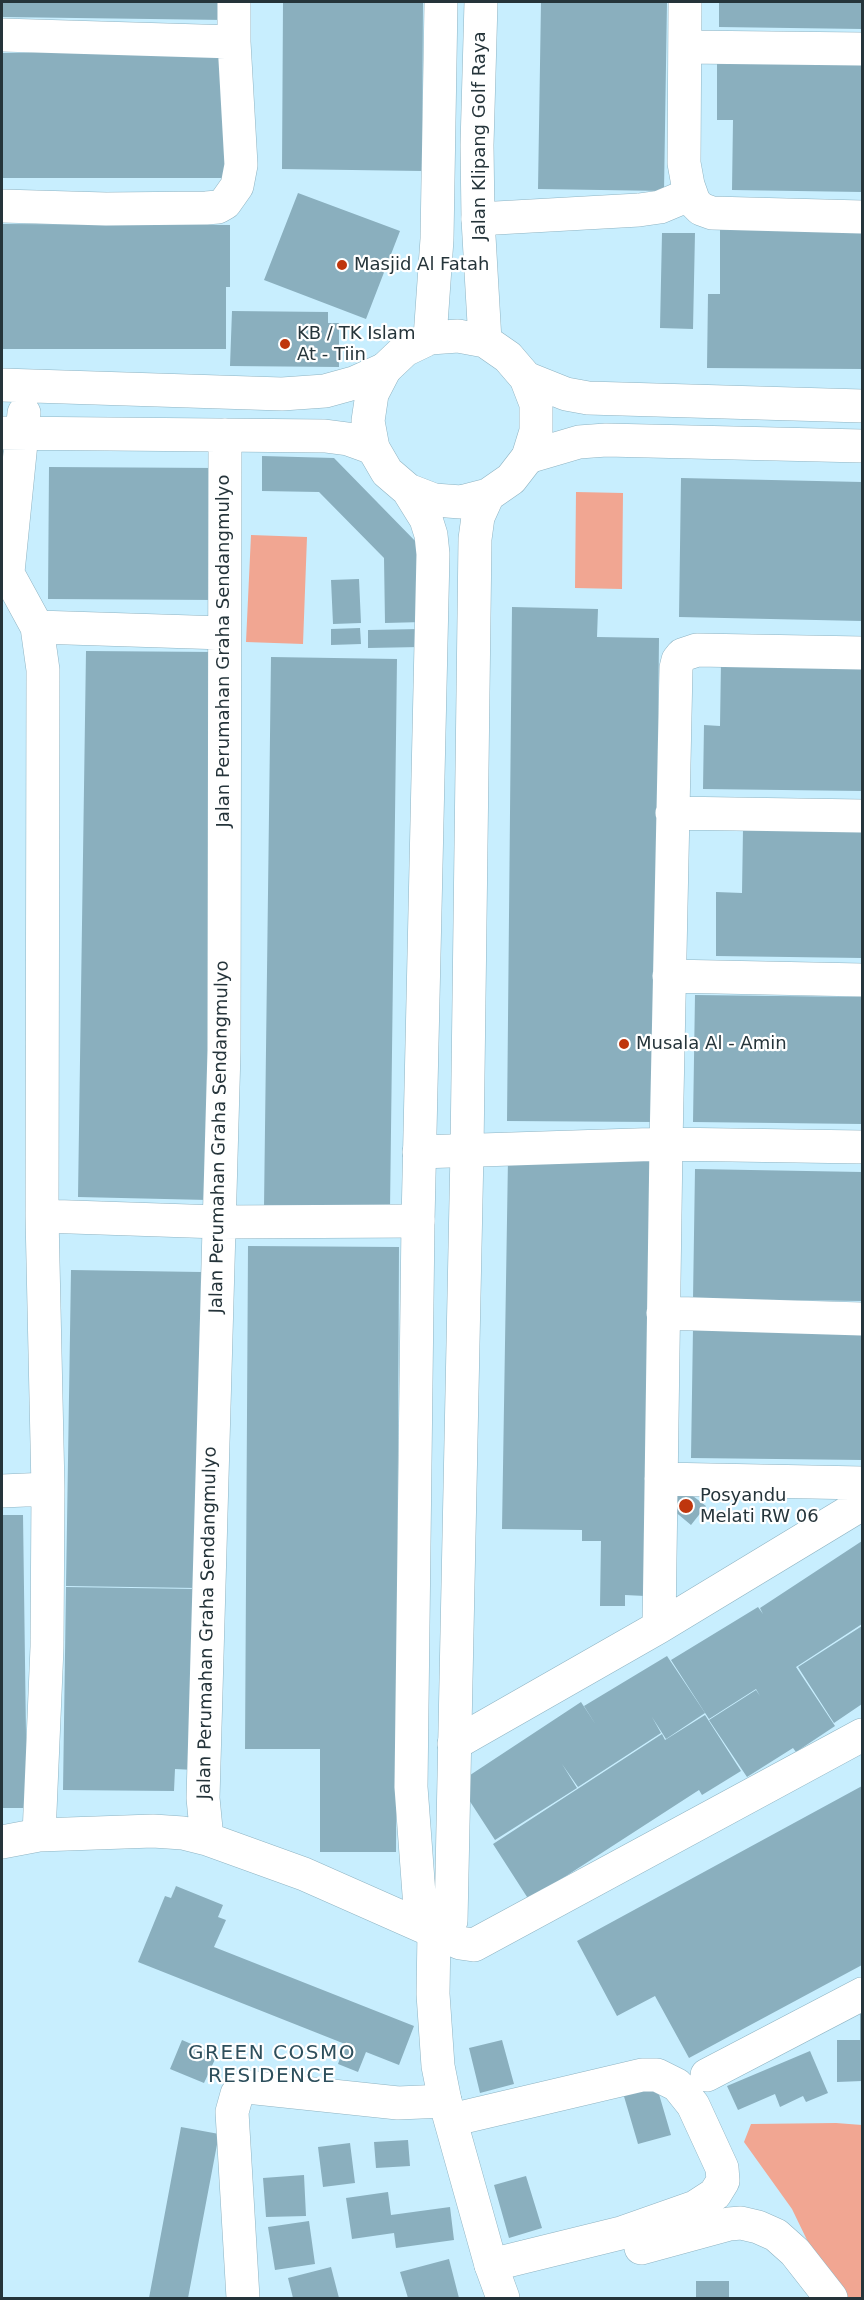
<!DOCTYPE html>
<style>
body{margin:0}
#map{position:relative;width:864px;height:2300px;overflow:hidden;background:#c8eefe;font-family:"DejaVu Sans",sans-serif}
canvas{display:block}
.frame{position:absolute;inset:0;border:3px solid #25343a;pointer-events:none}
</style>
<div id="map">
<canvas width="864" height="2300"></canvas>
<div class="frame"></div>
</div>
<script>
const ctx = document.querySelector('canvas').getContext('2d');
ctx.lineJoin = 'round';
function fillPath(path, color) {
  ctx.fillStyle = color;
  ctx.fill(path, 'evenodd');
}
function shape(rows) {
  const path = new Path2D();
  for (const r of rows) {
    path.moveTo(r[0], r[1]);
    for (let i = 2; i < r.length; i += 2) path.lineTo(r[i], r[i + 1]);
  }
  return path;
}
function trace(path, color, width, dash) {
  ctx.strokeStyle = color;
  ctx.lineWidth = width;
  ctx.lineCap = dash ? 'butt' : 'round';
  ctx.setLineDash(dash || []);
  ctx.stroke(path);
}
function drawText(font, color, halo, rows, align = 'center') {
  ctx.font = font + ' "DejaVu Sans",sans-serif';
  ctx.lineWidth = 4.5;
  ctx.setLineDash([]);
  ctx.textBaseline = 'middle';
  ctx.strokeStyle = halo;
  ctx.fillStyle = color;
  for (const [text, x, y, turn = 0] of rows) {
    ctx.save();
    ctx.translate(x, y);
    ctx.rotate((+turn || 0) * Math.PI / 180);
    ctx.textAlign = isNaN(turn) ? turn : align;
    if (halo) ctx.strokeText(text, 0, 0);
    ctx.fillText(text, 0, 0);
    ctx.restore();
  }
}
fillPath(shape([
 [576,492,623,493,622,589,575,588],
 [251,535,307,537,303,644,246,642],
 [836,2123,862,2125,862,2298,835,2298,792,2209,744,2142,751,2124]
]), '#f1a692');
fillPath(shape([
 [2,2,226,2,225,20,2,17],
 [283,2,423,2,422,171,282,169],
 [541,2,667,2,664,191,538,189],
 [719,2,862,2,862,29,719,27],
 [2,53,227,53,226,178,2,178],
 [717,63,862,65,862,192,732,190,733,120,717,120],
 [298,193,400,231,366,319,264,280],
 [2,224,230,225,230,287,226,287,226,349,2,349],
 [720,228,862,230,862,369,707,368,708,294,720,294],
 [662,233,695,233,693,329,660,328],
 [232,311,328,312,328,323,339,323,339,367,230,366],
 [262,456,334,458,421,547,423,622,385,623,384,558,319,492,262,491],
 [49,467,217,468,216,600,48,599],
 [681,478,862,482,862,621,679,617],
 [359,579,361,623,333,624,331,580],
 [512,607,598,609,597,637,659,638,654,1122,507,1121],
 [360,628,361,644,331,645,331,629],
 [420,629,420,647,368,648,368,630],
 [86,651,216,652,208,1200,78,1197],
 [271,657,397,659,390,1209,264,1207],
 [721,662,862,664,862,791,703,789,704,725,720,726],
 [743,829,862,831,862,958,716,956,716,892,742,893],
 [695,995,862,997,862,1124,693,1122],
 [508,1158,652,1160,645,1596,625,1595,625,1606,600,1606,601,1541,582,1541,582,1530,502,1529],
 [695,1169,862,1172,862,1301,693,1299],
 [248,1246,399,1247,396,1852,320,1852,320,1749,245,1749],
 [71,1270,201,1272,196,1588,66,1586],
 [693,1328,862,1330,862,1460,691,1458],
 [681,1487,706,1506,691,1525,667,1505],
 [2,1515,23,1515,27,1808,2,1808],
 [862,1541,862,1624,796,1667,835,1726,796,1752,793,1748,747,1777,709,1720,756,1690,760,1696,756,1689,709,1719,671,1660,758,1607,763,1614,760,1608],
 [66,1587,196,1589,194,1770,175,1769,174,1791,63,1790],
 [862,1626,862,1704,834,1723,798,1667],
 [667,1656,705,1713,666,1739,652,1717,661,1733,578,1787,562,1764,577,1788,495,1840,458,1783,581,1702,596,1725,584,1706],
 [705,1715,741,1771,702,1795,699,1790,529,1900,493,1844,662,1734,665,1740],
 [862,1786,862,1965,689,2058,655,1996,617,2016,577,1941],
 [176,1886,223,1905,218,1917,226,1920,214,1947,414,2026,399,2065,366,2052,358,2072,338,2064,345,2044,138,1962,165,1896,171,1898],
 [860,2008,862,2008,862,2081,837,2082,837,2040,860,2040],
 [182,2040,217,2055,204,2083,170,2069],
 [502,2040,514,2084,480,2093,469,2048],
 [810,2051,828,2093,806,2102,803,2096,780,2107,775,2094,738,2110,727,2086],
 [656,2084,671,2135,638,2144,623,2093],
 [181,2127,219,2134,188,2298,149,2298],
 [408,2140,410,2166,376,2168,374,2142],
 [350,2143,355,2183,323,2187,318,2147],
 [304,2175,306,2216,266,2217,263,2178],
 [526,2176,542,2228,509,2238,494,2185],
 [388,2192,391,2215,450,2207,454,2240,396,2248,394,2233,352,2239,346,2198],
 [309,2221,315,2264,275,2270,268,2227],
 [449,2259,459,2298,408,2298,400,2272],
 [331,2267,339,2298,293,2298,288,2278],
 [696,2281,729,2281,729,2298,696,2298]
]), '#8aafbe');
const street = shape([
 [685,2,684,163,688,185,694,202,701,209,712,213,862,217],
 [2,35,234,42],
 [685,47,862,49],
 [2,206,106,209,206,208,218,207,225,203,237,186,241,165,234,42,234,2],
 [478,219,639,210,660,207,691,194],
 [526,378,566,394,588,398,862,406],
 [2,385,282,394,325,391,354,383,385,369],
 [2,433,325,436,348,439,373,448],
 [528,457,579,442,606,440,862,446],
 [2,563,37,627,43,670,42,1216,48,1489,47,1647,39,1835],
 [8,572,24,413],
 [37,627,224,633],
 [672,813,862,816],
 [669,976,862,980],
 [419,1152,666,1144,862,1147],
 [42,1216,219,1222,418,1221],
 [663,1313,862,1319],
 [661,1479,862,1483],
 [2,1491,48,1489],
 [659,1627,666,1144,676,668,678,660,682,655,697,650,862,653],
 [454,1744,659,1627,862,1504],
 [207,1839,203,1798,224,1051,225,435],
 [2,1842,39,1835,153,1831,183,1833,207,1839,304,1874,460,1943,474,1945,862,1735],
 [707,2075,862,1994],
 [451,2120,642,2075,657,2075,677,2085,693,2105,722,2168,723,2181,715,2194,695,2207,621,2233,491,2265],
 [641,2248,729,2224,741,2223,758,2227,776,2235,795,2252,831,2298],
 [243,2298,232,2112,237,2094,247,2087,398,2103,445,2101]
]);
const secondary = shape([
 [481,2,477,145,478,219,485,341],
 [430,338,437,239,441,2],
 [408,490,426,519,431,535,433,554,418,1221,411,1787,421,1921,434,1932,433,1994,438,2066,445,2101,491,2265,503,2298],
 [434,1932,451,1921,467,1151,475,539,478,517,488,495,511,479,528,457,536,431,536,404,526,378,508,357,485,341,458,336,430,338,405,350,385,369,372,394,368,421,373,448,387,472,408,490,434,500,461,502,488,495]
]);
trace(street, '#8eb3c2', 34);
trace(secondary, '#8eb3c2', 34);
trace(street, '#fff', 33);
trace(secondary, '#fff', 33);
for (const [x, y, r, color] of [
 [342,265,6,"#bf360d"],
 [285,344,6,"#bf360d"],
 [624,1044,6,"#bf360d"],
 [686,1506,8,"#bf360d"]
]) {
  const dot = new Path2D();
  dot.arc(x, y, r, 0, 2 * Math.PI);
  ctx.fillStyle = color;
  ctx.fill(dot);
  trace(dot, '#fff', 2);
}
drawText('18px', '#25343a', '#fff', [
 ["Jalan Klipang Golf Raya",480,136,-90],
 ["Jalan Perumahan Graha Sendangmulyo",224,651,-90],
 ["Jalan Perumahan Graha Sendangmulyo",220,1137,-89],
 ["Jalan Perumahan Graha Sendangmulyo",208,1623,-89]
]);
drawText('18px', '#25343a', '#fff', [
 ["Masjid Al Fatah",354,265],
 ["KB / TK Islam",297,334],
 ["At - Tiin",297,355],
 ["Musala Al - Amin",636,1044],
 ["Posyandu",700,1496],
 ["Melati RW 06",700,1517]
], 'left');
ctx.letterSpacing = '1.5px';
drawText('20px', '#2d4f5c', '#fff', [
 ["GREEN COSMO",272,2054],
 ["RESIDENCE",272,2077]
]);
ctx.letterSpacing = '0px';
</script>
